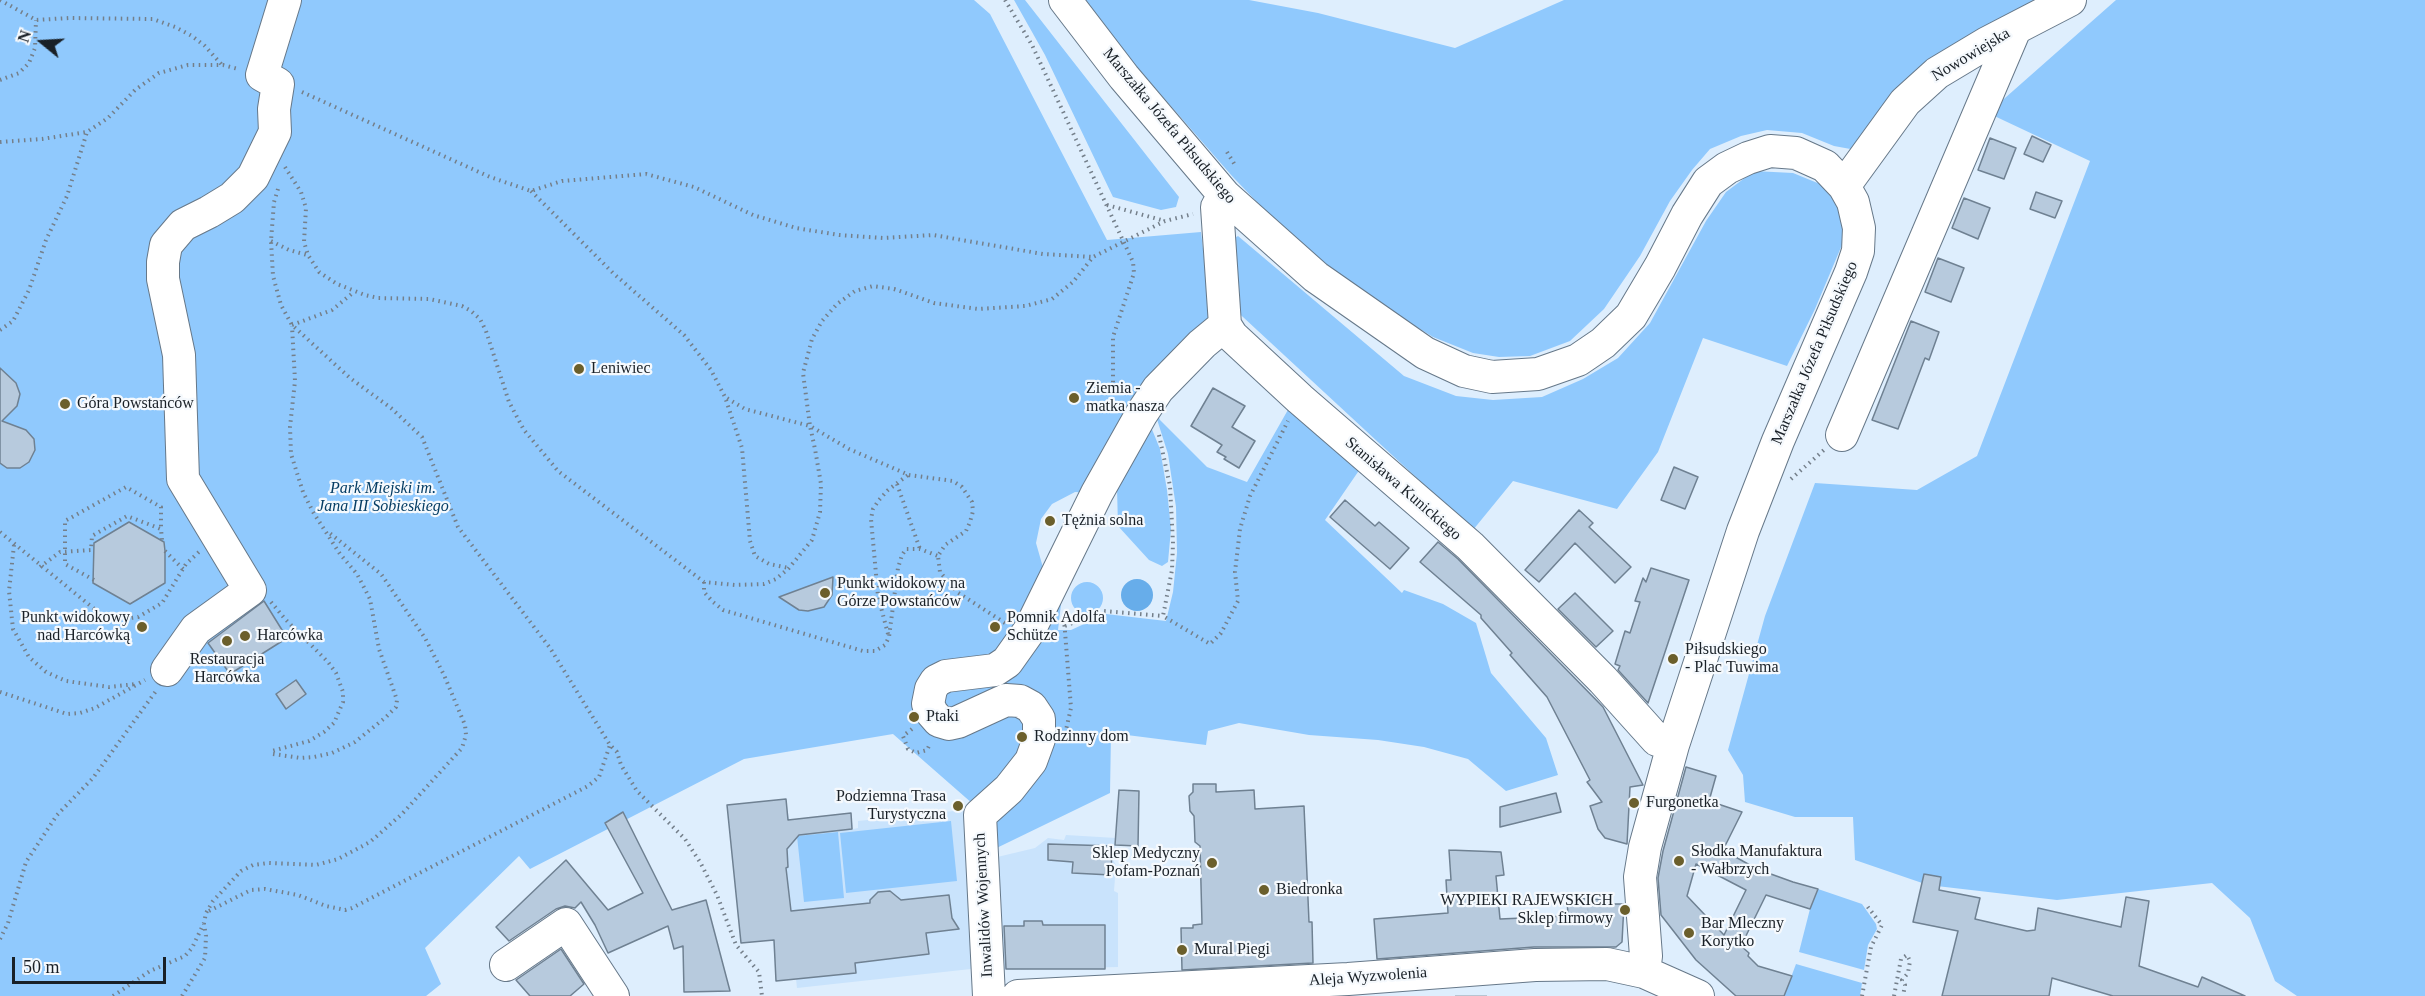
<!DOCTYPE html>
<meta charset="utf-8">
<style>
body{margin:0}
#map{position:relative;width:2425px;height:996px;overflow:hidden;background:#deeefd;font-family:"Times New Roman",serif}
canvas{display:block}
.north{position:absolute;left:12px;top:12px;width:60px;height:60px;-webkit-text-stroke:4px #f5f9fd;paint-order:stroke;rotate:288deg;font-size:16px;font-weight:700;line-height:24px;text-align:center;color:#192027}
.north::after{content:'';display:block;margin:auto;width:21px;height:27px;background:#192027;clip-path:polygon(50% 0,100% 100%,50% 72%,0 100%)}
.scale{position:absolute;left:12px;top:957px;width:154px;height:27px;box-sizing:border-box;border:3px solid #192027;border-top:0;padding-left:8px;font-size:18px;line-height:21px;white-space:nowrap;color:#192027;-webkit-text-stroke:4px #f5f9fd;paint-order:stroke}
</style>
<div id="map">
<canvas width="2425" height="996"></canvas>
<div class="north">N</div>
<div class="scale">50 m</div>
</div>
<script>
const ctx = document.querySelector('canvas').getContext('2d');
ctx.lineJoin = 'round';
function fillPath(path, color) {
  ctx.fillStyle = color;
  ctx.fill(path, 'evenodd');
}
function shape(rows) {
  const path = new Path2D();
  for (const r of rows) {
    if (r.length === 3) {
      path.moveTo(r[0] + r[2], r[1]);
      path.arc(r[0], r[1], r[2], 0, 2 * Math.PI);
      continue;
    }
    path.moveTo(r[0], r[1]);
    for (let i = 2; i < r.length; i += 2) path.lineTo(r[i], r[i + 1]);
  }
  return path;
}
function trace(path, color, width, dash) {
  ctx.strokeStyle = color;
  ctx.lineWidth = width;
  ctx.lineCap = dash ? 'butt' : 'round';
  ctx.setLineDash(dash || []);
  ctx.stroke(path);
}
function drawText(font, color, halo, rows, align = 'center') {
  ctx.font = font + ' "Times New Roman",serif';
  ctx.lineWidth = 4.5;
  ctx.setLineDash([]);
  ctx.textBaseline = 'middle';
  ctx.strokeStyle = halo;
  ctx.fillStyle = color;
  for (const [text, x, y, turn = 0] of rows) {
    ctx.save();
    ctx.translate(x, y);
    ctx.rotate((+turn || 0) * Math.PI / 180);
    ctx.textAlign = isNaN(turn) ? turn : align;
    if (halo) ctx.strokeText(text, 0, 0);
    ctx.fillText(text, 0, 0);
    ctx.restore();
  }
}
fillPath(shape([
 [786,799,789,820,793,819,799,823,851,813,853,829,858,828,858,821,973,809,980,968,797,988,796,979,776,981,773,940,741,943,727,805],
 [1066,835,1116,838,1113,860,1116,865,1114,891,1118,893,1118,967,993,970,989,859,1035,848,1048,838,1064,840]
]), '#c9e3fc');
fillPath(shape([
 [0,0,974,0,990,14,1107,240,1201,232,1214,339,1154,404,1160,420,1207,467,1247,482,1289,408,1360,469,1325,520,1402,593,1404,590,1443,604,1476,623,1491,673,1546,738,1558,775,1506,791,1468,759,1424,747,1378,740,1309,735,1239,723,1208,731,1206,745,1111,733,1110,793,976,858,973,804,893,734,744,759,530,869,519,856,425,948,441,984,426,996,0,996],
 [1155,413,1168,454,1176,507,1177,553,1173,592,1166,621,1106,614,1071,630,1058,630,1063,587,1044,571,1036,543,1041,519,1052,504,1075,492,1097,493],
 [1014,0,1025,0,1179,197,1176,207,1161,210,1113,197,1045,55],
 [1086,0,1249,0,1318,13,1455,48,1564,0,2045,0,1856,150,1834,146,1802,133,1767,130,1741,136,1710,149,1692,170,1670,201,1640,256,1604,309,1570,341,1530,356,1499,357,1473,353,1433,337,1319,267,1232,176,1135,65],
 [2116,0,2425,0,2425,996,2297,996,2275,981,2250,918,2212,883,2057,900,1928,885,1855,860,1853,817,1795,817,1745,802,1743,775,1728,750,1765,616,1815,483,1917,490,1977,456,2090,161,1988,113],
 [1754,171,1793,173,1820,184,1838,200,1847,233,1815,309,1787,366,1703,338,1658,452,1617,509,1513,481,1473,530,1230,305,1228,242,1238,236,1404,376,1456,396,1493,400,1542,397,1583,379,1618,358,1650,323,1706,221,1726,192],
 [1151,427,1160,449,1167,490,1171,529,1168,562,1162,566,1149,560,1118,526,1117,488],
 [1087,598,16],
 [951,821,957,881,846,893,840,833],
 [838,832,844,898,804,902,797,836],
 [1818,889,1862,904,1876,924,1877,929,1868,945,1864,970,1799,952,1810,909],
 [1796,964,1862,983,1860,996,1784,996]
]), '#90c9fd');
fillPath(shape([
 [1137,595,16]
]), '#67adea');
const building = shape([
 [2032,136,2051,145,2043,162,2024,154,2032,136],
 [1990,138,2016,148,2004,179,1978,170,1990,138],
 [2036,192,2062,201,2055,218,2030,209,2036,192],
 [1964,198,1990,208,1978,239,1952,228,1964,198],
 [1938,258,1964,268,1951,302,1925,292,1938,258],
 [1911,321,1939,332,1929,360,1925,358,1898,429,1872,420,1911,321],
 [0,368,16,383,20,394,17,406,2,421,26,430,34,439,35,450,29,462,20,468,7,468,0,463,0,368],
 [1213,388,1245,406,1232,427,1255,441,1239,468,1224,459,1226,457,1217,452,1222,445,1191,426,1213,388],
 [1674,467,1698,477,1685,509,1661,500,1674,467],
 [1345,500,1375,526,1379,522,1409,548,1390,569,1330,517,1345,500],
 [1579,510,1593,523,1589,527,1631,567,1615,583,1575,543,1539,582,1525,570,1579,510],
 [129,522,164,542,165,551,165,583,130,604,93,583,94,543,129,522],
 [1438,542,1458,559,1603,707,1643,785,1630,787,1627,844,1605,838,1598,829,1590,806,1602,802,1587,782,1590,780,1547,697,1510,655,1512,653,1481,618,1481,615,1420,562,1438,542],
 [1651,568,1689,580,1648,703,1618,670,1620,666,1615,664,1625,631,1630,633,1640,602,1635,601,1643,578,1646,582,1651,568],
 [833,577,832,595,824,607,808,611,799,610,779,597,833,577],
 [1575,593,1613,631,1596,647,1558,609,1575,593],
 [264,601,287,638,230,674,208,643,264,601],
 [296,680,306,694,286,709,276,694,296,680],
 [1686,767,1716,776,1709,801,1742,812,1723,850,1757,869,1793,882,1818,889,1810,909,1766,895,1741,946,1749,953,1748,956,1758,966,1792,976,1784,996,1736,996,1696,960,1661,915,1658,878,1663,851,1686,767],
 [1696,864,1746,890,1724,935,1687,896,1696,864],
 [1193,784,1216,784,1216,792,1254,790,1255,809,1304,806,1309,922,1312,922,1313,963,1182,970,1181,928,1193,928,1193,925,1202,924,1200,846,1195,842,1194,816,1190,811,1189,796,1193,792,1193,784],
 [1119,790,1139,791,1138,846,1115,845,1119,790],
 [1556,793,1561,812,1500,827,1500,807,1556,793],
 [786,799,788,820,851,813,852,829,799,835,787,849,788,867,786,868,791,911,870,903,870,900,878,892,890,891,901,900,949,895,952,918,959,929,926,933,929,954,855,963,856,973,776,981,774,940,741,943,727,805,786,799],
 [623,812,672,910,706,900,730,991,684,992,683,946,674,949,668,926,608,953,595,925,581,902,575,908,565,906,556,909,509,941,496,927,566,860,608,910,643,893,605,823,623,812],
 [1048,844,1112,846,1111,875,1072,873,1073,862,1048,860,1048,844],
 [1449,850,1501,852,1504,875,1496,876,1500,919,1568,916,1567,898,1609,900,1609,904,1624,904,1622,942,1616,947,1534,947,1377,959,1374,919,1448,913,1446,880,1451,880,1449,850],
 [1924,874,1941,877,1939,890,1980,898,1975,919,2027,931,2035,930,2038,908,2121,927,2126,897,2149,901,2139,966,2198,987,2202,977,2245,996,2113,996,2052,978,2049,996,1942,996,1958,931,1913,922,1924,874],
 [1024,921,1042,921,1043,925,1105,925,1105,969,1006,969,1004,926,1024,926,1024,921],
 [561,949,584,984,570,996,530,996,516,980,561,949]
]);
fillPath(building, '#b7cadd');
trace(building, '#6f8192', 1.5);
trace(shape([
 [1471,995,1471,996]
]), '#b7c5d2', 32, [32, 16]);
const minor = shape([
 [1065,0,1124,77,1225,196,1316,277,1425,353,1464,371,1492,377,1538,374,1578,360,1603,343,1631,316,1660,267,1687,215,1708,182,1727,168,1748,158,1770,151,1796,153,1825,166,1844,186,1853,202,1859,228,1858,251,1851,272,1778,441,1743,531,1673,745,1645,847,1640,877,1646,956,1644,972],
 [1844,186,1905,102,1937,73,1987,43,2070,0],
 [1225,196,1217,207,1225,325,1232,336,1300,399,1470,546,1603,680,1657,740,1673,745],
 [1842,435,2015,29],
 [167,670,196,629,250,590,183,479,179,355,163,279,163,262,166,245,183,225,209,212,232,198,253,177,275,132,274,109,278,84,262,75,285,0],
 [506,965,566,924,613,996],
 [989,996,980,815,1009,789,1031,761,1039,739,1039,719,1031,707,1020,701,1006,700,958,722,949,724,939,721,932,713,928,704,931,689,936,681,946,676,995,670,1007,662,1029,631,1097,493,1142,413,1158,389,1202,344,1225,325],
 [1018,996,1348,979,1535,965,1607,964,1644,972,1698,996]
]);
trace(minor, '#667889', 34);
trace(shape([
 [0,0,36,20,69,18,153,19,175,27,192,36,205,46,222,65],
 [1005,0,1032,45,1133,262,1134,273,1113,337,1113,410],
 [0,80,19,73,29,63,35,48,36,20],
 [302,92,490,177,531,191,562,181,646,174,694,187,753,215,796,228,839,235,883,238,933,235,1043,254,1093,257],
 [0,142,42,139,87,132,108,118,135,90,159,73,188,65,223,65,238,69],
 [1227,152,1235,165],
 [285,167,301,192,306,208,304,242,308,255,319,272,337,284,365,295,378,298,429,299,462,306,471,311,480,319,486,331,509,402,524,430,558,471,704,582,735,585,764,584,776,579,789,568,812,540,820,512,821,484,815,449,810,426,745,409,725,397],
 [278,189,274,202,271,241,273,276,281,305,292,325,350,378,391,408,422,437,458,527,550,648,610,745,617,752,621,765,637,791,685,839,700,862,717,895,736,945,759,972,762,996],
 [531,191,613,273,684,335,711,370,725,397,742,448,750,541,755,556,769,564,789,568],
 [1107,205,1165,221],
 [271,241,289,250,307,255],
 [292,325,332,310,354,292],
 [0,330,13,321,29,290,46,240,67,196,87,132],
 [1159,435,1170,486,1173,543,1172,570,1163,616,1210,644,1221,633,1238,601,1235,572,1240,529,1250,496,1288,421],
 [1791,479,1824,450],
 [897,484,920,549],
 [0,532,98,612,116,620,138,617,162,603,186,564,200,551],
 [14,545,9,591,13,629,29,657,46,672,66,681,109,687,136,684],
 [165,551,183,569],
 [40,567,60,552,91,550,92,536,127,516,161,529,162,540],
 [704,582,704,592,713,602,723,610,863,651,875,651,885,645,889,637,898,568,902,555,906,549,920,549,938,556],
 [271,602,285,619,328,662,336,673,343,692,343,702,334,723,324,732,309,741,272,751,273,754,301,758,314,757,332,753,355,742,386,717,396,707,397,700,379,649,370,599,357,574,340,554,313,512,303,492,291,454,290,427,295,381,292,326],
 [1064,619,1071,708,1066,730],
 [1005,623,957,592,940,572,938,556,945,545,966,531,970,522,973,511,972,502,962,487,953,481,909,475,849,449,810,426,803,373,812,339,822,321,837,304,855,291,873,286,894,289,934,303,978,309,1025,306,1052,299,1073,282,1093,257,1165,221,1193,214],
 [1065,626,1103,611,1163,616],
 [888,634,878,596,871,519,873,509,879,500,888,490,908,475],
 [0,692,67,714,80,713,95,708,145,680],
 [912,729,903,736,908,749,916,753,927,750,930,744],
 [209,911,251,890,265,889,298,895,326,906,345,910,352,908,588,786,599,777,610,745],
 [0,939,8,923,26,862,57,815,93,778,156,691],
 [113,996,150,971,185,956,192,948,204,923,206,913,213,901,241,871,253,865,268,863,316,865,338,859,355,850,370,842,402,814,462,748,466,735,465,725,444,675,425,638,381,574,327,531],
 [182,996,205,958,206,936,204,924],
 [1862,996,1871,947,1882,925,1867,906],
 [1894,996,1901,959,1907,955,1910,961,1908,973,1902,980,1905,985,1903,996]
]), '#747f8a', 4, [1.5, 4.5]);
trace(minor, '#fff', 32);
trace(shape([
 [94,580,65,564,65,521,126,487,161,507,161,529]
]), '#747f8a', 4, [1.5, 4.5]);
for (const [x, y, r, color] of [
 [579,369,6,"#6b5f2c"],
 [1074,398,6,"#6b5f2c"],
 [65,404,6,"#6b5f2c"],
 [1050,521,6,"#6b5f2c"],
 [825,593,6,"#6b5f2c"],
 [142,627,6,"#6b5f2c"],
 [995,627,6,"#6b5f2c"],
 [245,636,6,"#6b5f2c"],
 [227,641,6,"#6b5f2c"],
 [1673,659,6,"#6b5f2c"],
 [914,717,6,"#6b5f2c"],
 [1022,737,6,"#6b5f2c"],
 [1634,803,6,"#6b5f2c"],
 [958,806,6,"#6b5f2c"],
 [1679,861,6,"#6b5f2c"],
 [1212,863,6,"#6b5f2c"],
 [1264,890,6,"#6b5f2c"],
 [1625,910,6,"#6b5f2c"],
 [1689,933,6,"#6b5f2c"],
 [1182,950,6,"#6b5f2c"]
]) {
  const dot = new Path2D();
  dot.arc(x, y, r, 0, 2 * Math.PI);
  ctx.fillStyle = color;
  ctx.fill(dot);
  trace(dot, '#f5f9fd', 2);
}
drawText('16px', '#192027', '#f5f9fd', [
 ["Nowowiejska",1971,55,-31],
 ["Marszałka Józefa Piłsudskiego",1169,126,50],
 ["Marszałka Józefa Piłsudskiego",1815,353,-67],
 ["Stanisława Kunickiego",1403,489,41],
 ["Inwalidów Wojennych",984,905,-93],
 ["Aleja Wyzwolenia",1368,977,-4]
]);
drawText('16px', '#192027', '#f5f9fd', [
 ["Leniwiec",591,369],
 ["Ziemia -",1086,389],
 ["matka nasza",1086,407],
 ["Góra Powstańców",77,404],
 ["Tężnia solna",1062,521],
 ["Punkt widokowy na",837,584],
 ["Górze Powstańców",837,602],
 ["Punkt widokowy",130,618,"right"],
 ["nad Harcówką",130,636,"right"],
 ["Pomnik Adolfa",1007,618],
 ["Schütze",1007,636],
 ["Harcówka",257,636],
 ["Piłsudskiego",1685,650],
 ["- Plac Tuwima",1685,668],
 ["Restauracja",227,660,"center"],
 ["Harcówka",227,678,"center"],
 ["Ptaki",926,717],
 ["Rodzinny dom",1034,737],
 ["Podziemna Trasa",946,797,"right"],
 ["Turystyczna",946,815,"right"],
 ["Furgonetka",1646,803],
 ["Słodka Manufaktura",1691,852],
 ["- Wałbrzych",1691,870],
 ["Sklep Medyczny",1200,854,"right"],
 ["Pofam-Poznań",1200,872,"right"],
 ["Biedronka",1276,890],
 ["WYPIEKI RAJEWSKICH",1613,901,"right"],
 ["Sklep firmowy",1613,919,"right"],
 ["Bar Mleczny",1701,924],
 ["Korytko",1701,942],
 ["Mural Piegi",1194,950]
], 'left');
drawText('italic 16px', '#053d64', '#f5f9fd', [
 ["Park Miejski im.",383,489],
 ["Jana III Sobieskiego",383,507]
]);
</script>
